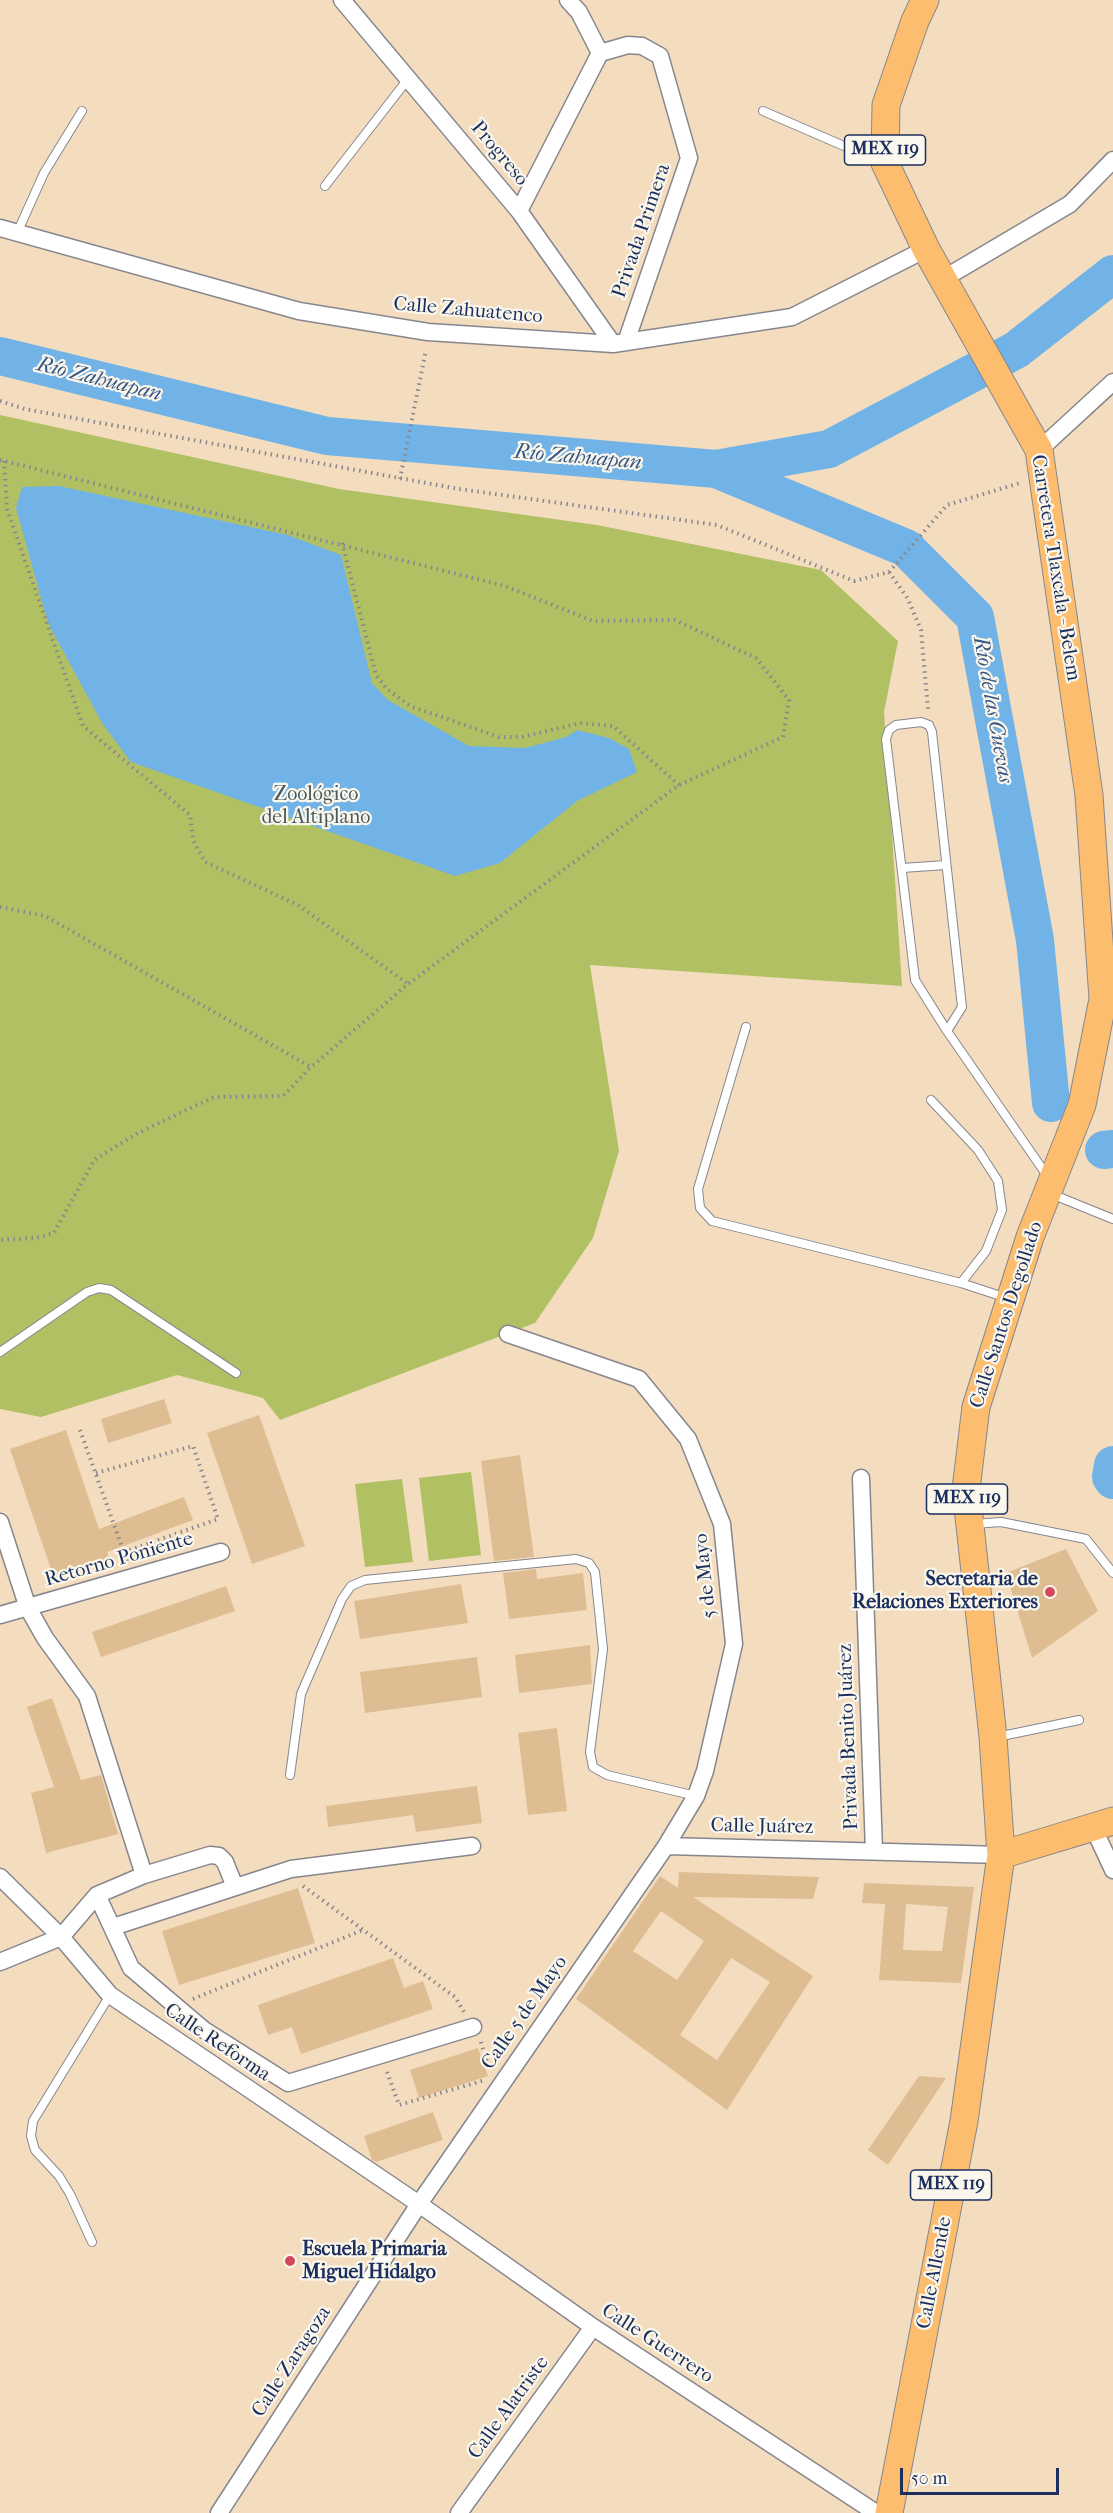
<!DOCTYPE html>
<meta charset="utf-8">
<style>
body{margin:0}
#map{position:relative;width:1113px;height:2513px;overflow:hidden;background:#f3ddbe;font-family:"IM FELL French Canon",serif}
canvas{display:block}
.scale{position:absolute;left:900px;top:2468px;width:159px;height:27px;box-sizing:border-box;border:3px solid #1b2f5e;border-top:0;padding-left:8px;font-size:18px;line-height:21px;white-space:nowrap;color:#1b2f5e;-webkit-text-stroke:4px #fbf7ec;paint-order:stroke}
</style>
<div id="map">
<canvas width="1113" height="2513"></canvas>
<div class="scale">50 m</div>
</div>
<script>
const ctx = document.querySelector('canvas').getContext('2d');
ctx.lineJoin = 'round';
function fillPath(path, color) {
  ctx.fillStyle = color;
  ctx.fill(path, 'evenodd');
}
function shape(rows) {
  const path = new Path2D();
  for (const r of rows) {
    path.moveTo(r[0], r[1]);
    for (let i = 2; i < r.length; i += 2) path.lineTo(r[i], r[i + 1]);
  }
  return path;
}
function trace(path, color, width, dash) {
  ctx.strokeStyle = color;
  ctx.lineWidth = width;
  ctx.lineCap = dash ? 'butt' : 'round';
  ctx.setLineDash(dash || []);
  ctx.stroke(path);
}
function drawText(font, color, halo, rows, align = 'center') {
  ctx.font = font + ' "IM FELL French Canon",serif';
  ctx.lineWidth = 4.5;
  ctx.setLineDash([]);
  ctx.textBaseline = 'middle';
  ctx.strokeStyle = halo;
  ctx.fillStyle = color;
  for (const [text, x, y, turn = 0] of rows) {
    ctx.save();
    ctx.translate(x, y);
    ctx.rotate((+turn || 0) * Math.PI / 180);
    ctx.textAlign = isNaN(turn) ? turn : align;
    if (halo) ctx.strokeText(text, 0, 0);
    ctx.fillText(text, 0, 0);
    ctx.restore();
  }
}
fillPath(shape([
 [0,415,339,489,597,525,821,570,898,641,884,712,902,986,590,965,619,1151,593,1238,535,1323,280,1420,263,1398,177,1375,41,1417,0,1409],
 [471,1472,481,1555,429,1561,419,1478],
 [402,1479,413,1562,365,1567,355,1484]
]), '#b1c063');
fillPath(shape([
 [59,486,288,535,341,555,372,683,388,700,469,746,525,748,566,737,577,730,609,738,629,749,637,772,577,801,500,863,455,876,131,762,102,723,48,623,16,508,22,487]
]), '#71b3e6');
trace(shape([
 [0,356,327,436,716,469,829,449,1016,350,1113,274],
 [716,469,906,548,975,617,1035,940,1051,1103],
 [1104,1150,1113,1149],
 [1113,1465,1111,1477,1113,1480]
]), '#71b3e6', 38);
fillPath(shape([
 [164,1399,172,1423,108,1443,101,1419],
 [259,1415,305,1546,252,1564,207,1433],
 [66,1430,99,1529,184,1497,193,1520,107,1552,110,1559,54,1578,10,1449],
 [520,1455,534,1557,494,1561,481,1461],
 [1066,1549,1098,1611,1032,1658,1006,1573],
 [536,1569,537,1579,583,1573,587,1610,509,1619,503,1573],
 [461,1584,468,1623,360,1639,354,1601],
 [226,1586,235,1611,101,1657,92,1632],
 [590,1645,592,1684,519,1693,515,1655],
 [477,1657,482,1697,365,1713,360,1672],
 [52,1698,81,1780,101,1775,118,1834,46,1853,31,1793,54,1787,27,1707],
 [557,1728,567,1811,528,1815,518,1733],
 [477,1786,482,1823,416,1832,413,1815,328,1827,326,1806],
 [679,1872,819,1877,813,1899,693,1897,813,1976,727,2110,576,1999,660,1876,678,1888],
 [661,1911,704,1941,677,1980,633,1951],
 [731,1958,770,1982,717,2060,680,2035],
 [864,1883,974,1887,961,1983,879,1980,885,1904,862,1903],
 [906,1904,948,1907,942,1951,903,1950],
 [298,1888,315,1943,179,1985,162,1931],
 [393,1958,404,1988,423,1981,433,2009,301,2054,292,2027,268,2035,258,2005],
 [478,2048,488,2076,419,2098,410,2070],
 [919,2076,946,2078,888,2165,868,2150],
 [433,2112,443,2140,376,2162,372,2160,364,2136]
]), '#dfbd93');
const lane = shape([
 [763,111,881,162],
 [325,186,408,79],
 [17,233,44,173,82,111],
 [902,868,946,865],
 [746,1027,698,1189,700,1208,712,1221,961,1283,1007,1298],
 [947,1031,962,1007,932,732,929,725,921,722,896,725,889,730,886,739,915,980,947,1031,1048,1177],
 [931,1100,978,1150,998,1181,1002,1210,986,1251,961,1283],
 [1049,1193,1113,1219],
 [0,1352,87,1292,99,1288,111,1290,236,1373],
 [974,1524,1001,1522,1086,1539,1113,1573],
 [997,1737,1079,1720],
 [290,1775,301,1694,342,1599,351,1586,365,1580,576,1559,589,1563,595,1572,603,1649,590,1752,593,1767,607,1775,696,1796],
 [92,2242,70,2194,59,2176,35,2150,31,2136,33,2121,110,1995]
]);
const street = shape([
 [342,0,519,211,613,344],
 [600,53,628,45,642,46,660,56,689,158,626,342],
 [519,211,600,53,579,12,568,0],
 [0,228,299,311,428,332,613,344,792,317,926,249],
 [943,279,1070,204,1113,160],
 [1039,450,1113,382],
 [861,1478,874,1851],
 [0,1522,28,1608,45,1638,87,1696,144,1875],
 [0,1615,221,1552],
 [1093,1827,1113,1870],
 [666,1846,1001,1855],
 [0,1877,61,1937,110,1995,419,2204,593,2327,876,2513],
 [97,1895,131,1968,204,2030,288,2083,473,2027],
 [113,1927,291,1869,472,1846],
 [0,1962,61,1937,97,1895,144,1875,210,1855,219,1856,225,1862,235,1887],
 [219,2513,419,2204,666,1846,696,1796,705,1771,734,1644,722,1524,688,1439,639,1379,508,1334],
 [459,2513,593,2327]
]);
const primary = shape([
 [1001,1855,1113,1821],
 [889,2513,964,2121,1001,1855,993,1737,966,1489,976,1407,1030,1237,1082,1105,1103,999,1089,795,1039,450,926,249,885,163,886,105,915,21,925,0]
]);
trace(lane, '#87868e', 10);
trace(street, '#87868e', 19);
trace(primary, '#87868e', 29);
trace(shape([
 [0,401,25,409,459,489,717,525,854,581,889,572,947,505,1020,483],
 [0,460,505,586,593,621,675,620,756,658,789,700,783,737,679,785,408,984,311,1067,283,1096,214,1097,138,1133,94,1160,54,1233,35,1238,0,1240],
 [4,461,7,509,83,726,190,815,193,840,205,862,298,905,408,984],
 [400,479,426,350],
 [342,543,376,675,387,689,410,706,499,737,522,737,580,723,613,726,679,785],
 [889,572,908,599,921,630,928,709],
 [0,907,45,916,311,1067],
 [80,1430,127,1561],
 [96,1473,193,1446,218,1519,124,1552],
 [303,1886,455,1997,464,2012],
 [193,1999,363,1930],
 [481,2042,489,2069],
 [387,2072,399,2105,482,2081]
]), '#87868e', 4, [1.5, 4.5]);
trace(lane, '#fff', 8);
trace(street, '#fff', 16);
trace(primary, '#fcbd6f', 27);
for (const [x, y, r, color] of [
 [1050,1592,6,"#d1495b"],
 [290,2261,6,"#d1495b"]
]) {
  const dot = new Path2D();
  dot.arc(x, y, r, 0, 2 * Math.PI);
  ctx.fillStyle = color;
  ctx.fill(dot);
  trace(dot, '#fbf7ec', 2);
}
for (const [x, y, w] of [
 [885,150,81],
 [967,1499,81],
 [951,2185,81]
]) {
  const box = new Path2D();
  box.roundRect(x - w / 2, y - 15, w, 30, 4.5);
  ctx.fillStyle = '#fbf7ec';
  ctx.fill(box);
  trace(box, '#1b2f5e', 1.5);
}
drawText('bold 18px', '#1b2f5e', null, [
 ["MEX 119",885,150],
 ["MEX 119",967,1499],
 ["MEX 119",951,2185]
]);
drawText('20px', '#1b2f5e', '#fbf7ec', [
 ["Progreso",499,154,50],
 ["Privada Primera",642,231,-71],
 ["Calle Zahuatenco",468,311,5],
 ["Carretera Tlaxcala - Belem",1055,568,81],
 ["Calle Santos Degollado",1007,1315,-72],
 ["Retorno Poniente",119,1560,-16],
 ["5 de Mayo",706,1576,-96],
 ["Privada Benito Juárez",849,1737,-92],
 ["Calle Juárez",762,1827,1],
 ["Calle 5 de Mayo",525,2013,-55],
 ["Calle Reforma",217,2043,34],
 ["Calle Allende",935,2273,-79],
 ["Calle Guerrero",657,2344,33],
 ["Calle Zaragoza",292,2362,-57],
 ["Calle Alatriste",509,2408,-54]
]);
drawText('20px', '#485a60', '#fbf7ec', [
 ["Zoológico",316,795],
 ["del Altiplano",316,818]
]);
drawText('bold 20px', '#1b2f5e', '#fbf7ec', [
 ["Secretaria de",1038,1580],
 ["Relaciones Exteriores",1038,1603],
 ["Escuela Primaria",302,2250,"left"],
 ["Miguel Hidalgo",302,2273,"left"]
], 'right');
drawText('italic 21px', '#355787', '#fbf7ec', [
 ["Río Zahuapan",99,380,14],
 ["Río Zahuapan",578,458,5],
 ["Río de las Cuevas",992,710,80]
]);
</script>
